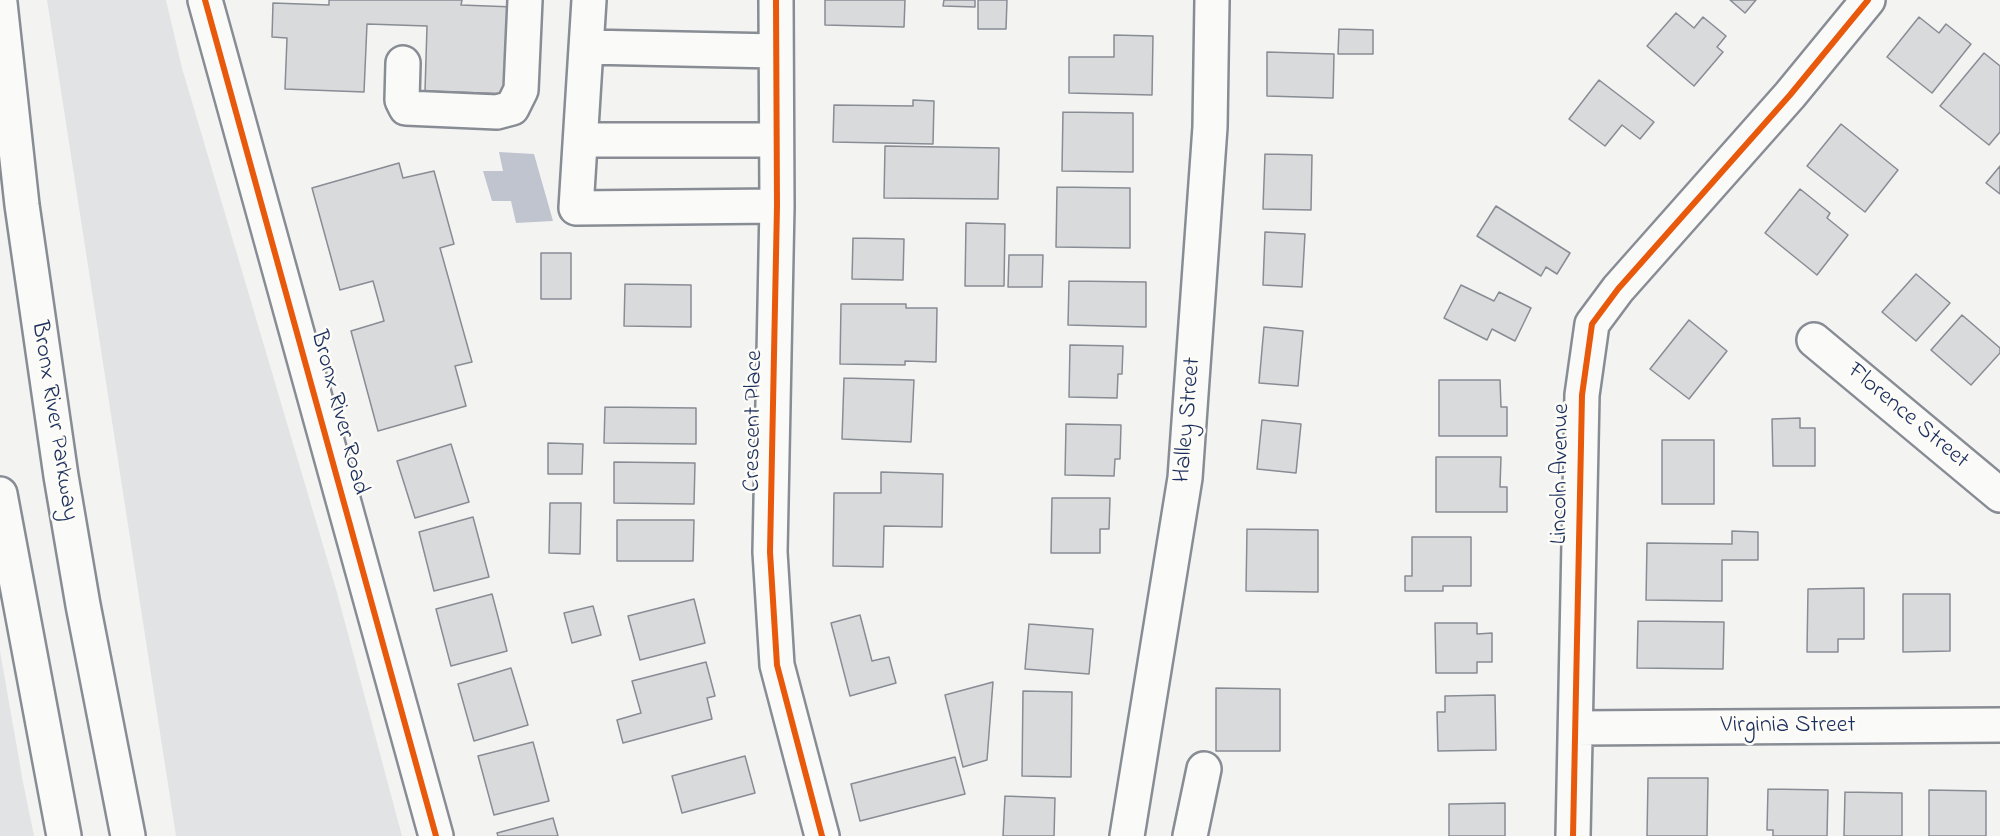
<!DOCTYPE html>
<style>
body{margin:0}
canvas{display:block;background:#f3f3f2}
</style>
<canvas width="2000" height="836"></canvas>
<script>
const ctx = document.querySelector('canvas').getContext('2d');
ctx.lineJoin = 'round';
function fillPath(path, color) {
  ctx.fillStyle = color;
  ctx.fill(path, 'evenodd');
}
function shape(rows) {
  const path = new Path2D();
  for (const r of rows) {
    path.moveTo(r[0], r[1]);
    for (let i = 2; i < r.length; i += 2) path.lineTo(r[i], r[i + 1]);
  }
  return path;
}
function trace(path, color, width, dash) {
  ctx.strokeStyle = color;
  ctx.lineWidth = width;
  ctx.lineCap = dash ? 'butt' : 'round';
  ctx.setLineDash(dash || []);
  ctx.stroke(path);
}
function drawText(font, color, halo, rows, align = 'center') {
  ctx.font = font + ' "Indie Flower",sans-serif';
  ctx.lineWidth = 5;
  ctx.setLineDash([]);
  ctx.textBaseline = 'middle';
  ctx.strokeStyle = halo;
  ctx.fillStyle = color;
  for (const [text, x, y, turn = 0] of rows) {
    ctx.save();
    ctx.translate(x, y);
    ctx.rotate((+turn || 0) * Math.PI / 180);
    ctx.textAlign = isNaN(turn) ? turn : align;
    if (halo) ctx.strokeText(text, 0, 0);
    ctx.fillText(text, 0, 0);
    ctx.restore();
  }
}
fillPath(shape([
 [47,0,166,0,182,68,336,589,402,836,176,836],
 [0,651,23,782,34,836,0,836]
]), '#e2e3e5');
fillPath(shape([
 [499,152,534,154,553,221,516,223,511,201,492,201,483,171,503,171]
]), '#c0c4ce');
const building = shape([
 [329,0,462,0,461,5,514,7,510,94,425,91,427,26,367,24,364,92,285,89,287,38,272,37,273,3,329,5,329,0],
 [825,0,905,0,904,27,825,25,825,0],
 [944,0,975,0,975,7,943,6,944,0],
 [978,0,1007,0,1006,29,978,29,978,0],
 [1730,0,1756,0,1745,13,1730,0],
 [1676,13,1694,28,1703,17,1726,36,1717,47,1723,52,1694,86,1647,46,1676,13],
 [1919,17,1939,33,1946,24,1971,44,1932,93,1887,57,1919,17],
 [1339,29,1373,30,1373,54,1338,54,1339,29],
 [1114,35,1153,36,1152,95,1069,93,1069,57,1114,57,1114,35],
 [1267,52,1334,54,1333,98,1267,96,1267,52],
 [1984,53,2000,66,2000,132,1989,145,1940,106,1984,53],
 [1599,80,1654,122,1640,139,1622,125,1605,146,1569,119,1599,80],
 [913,100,934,101,933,144,833,142,834,105,913,106,913,100],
 [1063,112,1133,113,1133,172,1062,171,1063,112],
 [1841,124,1898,170,1865,212,1807,166,1841,124],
 [885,146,999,148,998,199,884,198,885,146],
 [1265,154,1312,155,1311,210,1263,209,1265,154],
 [399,163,403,178,434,171,454,244,440,248,472,362,455,366,466,406,378,431,351,331,384,321,373,281,340,290,312,188,399,163],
 [2000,166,2000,194,1986,183,2000,166],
 [1057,187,1130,188,1130,248,1056,247,1057,187],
 [1800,189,1830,213,1827,218,1848,235,1817,275,1765,233,1800,189],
 [1496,206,1570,253,1557,274,1546,267,1541,276,1477,236,1496,206],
 [966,223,1005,224,1004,286,965,286,966,223],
 [1265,232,1305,234,1302,287,1263,285,1265,232],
 [853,238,904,239,903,280,852,279,853,238],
 [541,253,571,253,571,299,541,299,541,253],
 [1009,255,1043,255,1042,287,1008,287,1009,255],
 [1916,274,1950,303,1916,341,1882,312,1916,274],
 [1069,281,1146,282,1146,327,1068,325,1069,281],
 [625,284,691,285,691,327,624,326,625,284],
 [1461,285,1494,301,1499,292,1531,308,1515,341,1492,329,1487,340,1444,318,1461,285],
 [841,304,906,304,906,308,937,308,936,362,905,361,905,365,840,364,841,304],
 [1962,315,2000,348,2000,353,1971,385,1931,350,1962,315],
 [1689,320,1727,351,1689,399,1650,369,1689,320],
 [1264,327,1303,331,1298,386,1259,383,1264,327],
 [1070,345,1123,346,1122,374,1118,374,1117,398,1069,397,1070,345],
 [844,378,914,380,911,442,842,439,844,378],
 [1439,380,1500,380,1501,407,1507,407,1507,436,1439,436,1439,380],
 [605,407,696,408,696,444,604,443,605,407],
 [1800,418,1800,428,1815,428,1815,466,1773,466,1772,419,1800,418],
 [1262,420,1301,424,1296,473,1257,469,1262,420],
 [1066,424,1121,425,1120,459,1115,459,1114,476,1065,475,1066,424],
 [1662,440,1714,440,1714,504,1662,504,1662,440],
 [548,443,583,444,582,474,548,474,548,443],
 [451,444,469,502,415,518,397,461,451,444],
 [1436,457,1501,457,1500,487,1507,487,1507,512,1436,512,1436,457],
 [614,462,695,463,694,504,614,503,614,462],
 [881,472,943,474,942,527,884,526,883,567,833,566,834,493,881,493,881,472],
 [1052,498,1110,498,1109,529,1100,529,1100,553,1051,553,1052,498],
 [550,503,581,503,580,554,549,553,550,503],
 [473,517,489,577,434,591,419,532,473,517],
 [617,520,694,520,693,561,617,561,617,520],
 [1247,529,1318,530,1318,592,1246,591,1247,529],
 [1732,531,1758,532,1758,560,1722,560,1722,601,1646,600,1647,543,1732,544,1732,531],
 [1412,537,1471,537,1471,586,1443,586,1443,591,1405,591,1405,576,1412,576,1412,537],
 [1864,588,1864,639,1838,639,1838,652,1807,652,1808,589,1864,588],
 [492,594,507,651,451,666,436,609,492,594],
 [1903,594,1950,594,1950,651,1903,652,1903,594],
 [694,599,705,643,640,660,628,616,694,599],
 [593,606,601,635,572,643,564,613,593,606],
 [860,615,872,661,889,657,896,683,850,696,831,623,860,615],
 [1638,621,1724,622,1723,669,1637,668,1638,621],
 [1435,623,1477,623,1477,634,1492,633,1492,662,1477,662,1477,673,1436,673,1435,623],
 [1029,624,1093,629,1089,674,1025,669,1029,624],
 [706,662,715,696,707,698,712,719,623,743,617,720,641,713,632,681,706,662],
 [511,668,528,725,474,741,458,684,511,668],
 [993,682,987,760,963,767,945,695,993,682],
 [1216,688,1280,689,1280,751,1216,751,1216,688],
 [1023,691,1072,692,1071,777,1022,776,1023,691],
 [1495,695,1496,750,1438,751,1437,712,1445,712,1445,696,1495,695],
 [533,742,549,801,494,815,478,756,533,742],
 [745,756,755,793,682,813,672,776,745,756],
 [955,757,965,794,860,821,851,784,955,757],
 [1648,778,1708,778,1707,836,1647,836,1648,778],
 [1768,789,1828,790,1827,836,1773,836,1773,830,1767,830,1768,789],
 [1929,790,1986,791,1986,836,1929,836,1929,790],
 [1845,792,1902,793,1902,836,1844,836,1845,792],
 [1005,796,1055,798,1054,836,1003,836,1005,796],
 [1505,803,1505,836,1449,836,1449,804,1505,803],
 [553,818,558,836,498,836,497,833,553,818]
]);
fillPath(building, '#d9dadb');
trace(building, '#888c94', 1.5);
const minor = shape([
 [205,0,436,836],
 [589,0,576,208,777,206],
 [776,0,777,206,770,552,777,665,822,836],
 [587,47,776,51],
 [403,63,402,100,406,108,497,112,512,108,521,90,525,0],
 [581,140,776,140],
 [1814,340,2000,495],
 [1576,728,2000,725],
 [1127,836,1185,478,1210,127,1212,0],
 [1190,836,1204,769],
 [1573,836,1582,395,1592,324,1618,289,1790,95,1868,0]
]);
const highway = shape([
 [0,3,22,205,61,476,83,605,128,836],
 [0,494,64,836]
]);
trace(minor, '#888c94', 38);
trace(highway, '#888c94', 38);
trace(minor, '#fafaf8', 33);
trace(highway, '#fafaf8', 33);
trace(shape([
 [205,0,436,836],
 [776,0,777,206,770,552,777,665,822,836],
 [1573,836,1582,395,1592,324,1618,289,1790,95,1868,0]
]), '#e8590c', 6);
drawText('24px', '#1b2f5e', '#fdfcf7', [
 ["Bronx River Road",338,413,75],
 ["Florence Street",1907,417,40],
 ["Halley Street",1189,420,-85],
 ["Bronx River Parkway",53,421,81],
 ["Crescent Place",755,421,-89],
 ["Lincoln Avenue",1562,474,-89],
 ["Virginia Street",1788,727]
]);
</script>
